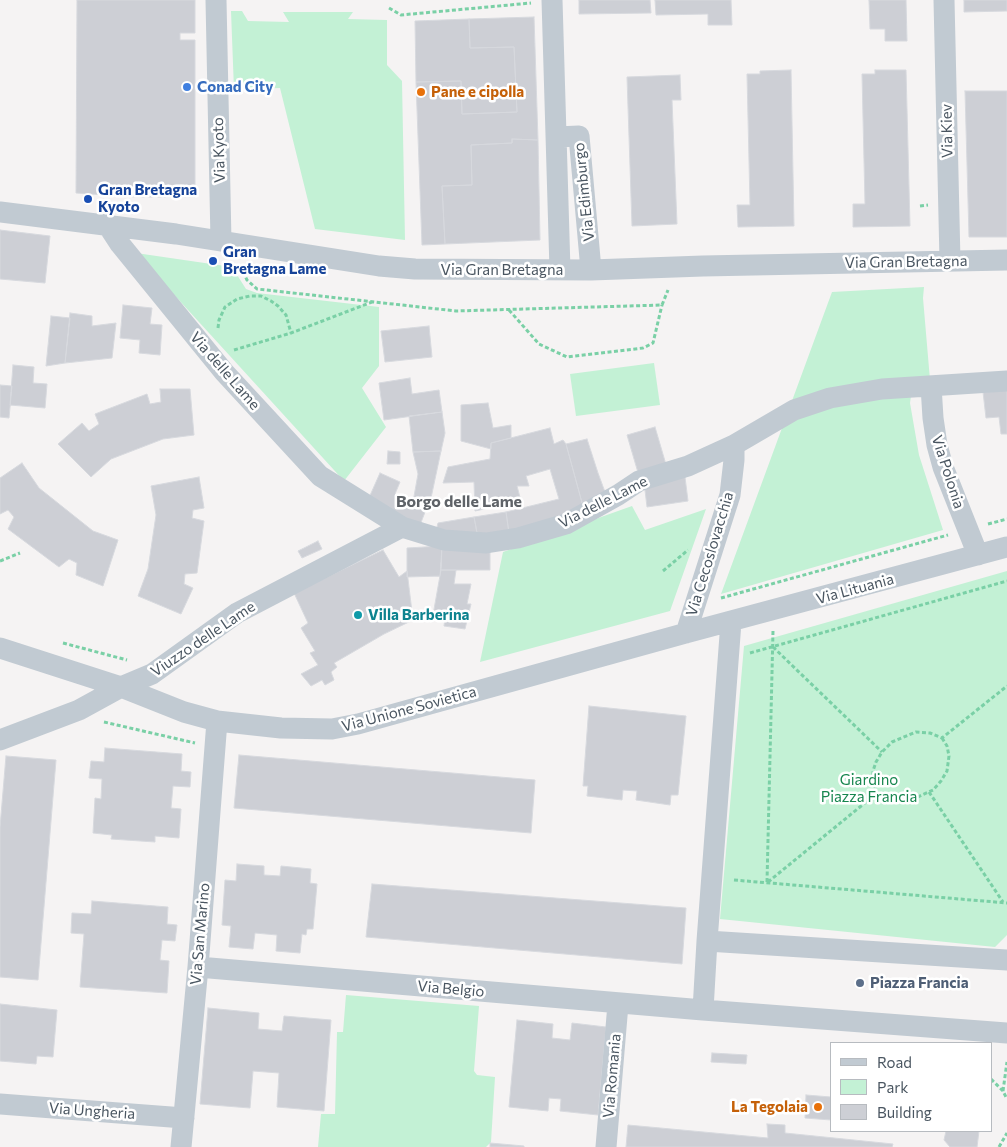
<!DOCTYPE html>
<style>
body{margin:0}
#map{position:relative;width:1007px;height:1147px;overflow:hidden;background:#f5f3f3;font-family:Commissioner,sans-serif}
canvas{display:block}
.legend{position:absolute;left:830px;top:1042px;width:162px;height:90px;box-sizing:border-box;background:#fff;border:1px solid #b7bbc0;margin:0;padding:6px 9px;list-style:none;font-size:15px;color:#4a5661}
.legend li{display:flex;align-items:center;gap:10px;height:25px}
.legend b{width:25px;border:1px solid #b7bbc0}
</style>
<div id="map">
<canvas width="1007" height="1147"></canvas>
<ul class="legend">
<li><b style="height:6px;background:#c1cad2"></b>Road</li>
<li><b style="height:14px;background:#c3f1d5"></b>Park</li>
<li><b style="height:14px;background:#cdcfd5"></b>Building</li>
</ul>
</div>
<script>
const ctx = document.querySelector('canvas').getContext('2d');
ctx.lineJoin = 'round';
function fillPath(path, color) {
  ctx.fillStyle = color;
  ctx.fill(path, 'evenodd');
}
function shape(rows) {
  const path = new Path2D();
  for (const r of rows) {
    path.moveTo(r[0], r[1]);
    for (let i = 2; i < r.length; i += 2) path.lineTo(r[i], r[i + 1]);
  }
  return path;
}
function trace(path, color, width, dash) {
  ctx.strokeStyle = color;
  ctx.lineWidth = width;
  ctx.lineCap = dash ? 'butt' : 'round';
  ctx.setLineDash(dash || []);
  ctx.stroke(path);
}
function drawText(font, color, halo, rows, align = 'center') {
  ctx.font = font + ' Commissioner,sans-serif';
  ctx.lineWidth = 5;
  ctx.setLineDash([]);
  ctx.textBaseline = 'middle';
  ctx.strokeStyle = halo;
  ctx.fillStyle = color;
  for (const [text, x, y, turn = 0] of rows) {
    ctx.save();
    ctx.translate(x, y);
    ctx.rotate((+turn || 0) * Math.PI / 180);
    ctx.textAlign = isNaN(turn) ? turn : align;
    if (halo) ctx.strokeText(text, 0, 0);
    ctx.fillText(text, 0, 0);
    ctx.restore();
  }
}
fillPath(shape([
 [231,11,242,11,248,21,289,22,283,12,353,12,348,19,387,20,387,65,402,81,405,240,315,229,280,88,234,90],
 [136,253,232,267,246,289,257,293,379,307,379,366,362,388,386,427,344,481],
 [924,287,923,298,930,380,913,381,910,403,919,455,943,530,721,594,832,292],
 [654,363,660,405,576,416,570,374],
 [632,506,645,530,706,509,670,611,480,662,503,552],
 [1007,571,1007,935,995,947,720,919,744,646],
 [346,995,479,1006,474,1071,477,1075,495,1077,491,1142,486,1147,318,1147,321,1114,335,1114,337,1032,343,1032]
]), '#c3f1d5');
const building = shape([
 [77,0,195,0,195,33,180,33,180,40,195,40,195,197,136,197,76,193,77,0],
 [579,0,650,0,651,13,579,14,579,0],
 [655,0,731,0,732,25,708,25,708,14,656,15,655,0],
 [869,0,906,0,907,41,885,41,885,29,870,29,869,0],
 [964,0,1007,0,1007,11,964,12,964,0],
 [534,17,538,140,512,139,512,143,471,145,472,185,442,186,445,244,422,245,416,82,461,81,462,114,517,112,514,47,470,48,469,19,534,17],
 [469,19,470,48,514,47,517,112,462,114,461,81,416,82,415,21,469,19],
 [791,70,794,226,738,227,737,205,750,205,747,74,760,74,760,71,791,70],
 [875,70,906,70,910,226,853,227,853,204,865,204,862,74,875,74,875,70],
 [680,75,681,100,672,100,677,224,632,226,627,77,680,75],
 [965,91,1007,91,1007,237,969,237,965,91],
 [512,139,538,140,540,240,445,244,442,186,472,185,471,145,512,143,512,139],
 [0,230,50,236,45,283,0,279,0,230],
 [123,305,152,308,150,324,162,325,160,355,139,353,140,340,120,338,123,305],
 [70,313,92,316,92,326,116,323,112,358,65,363,70,313],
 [51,316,70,318,65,363,46,366,51,316],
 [429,326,432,357,385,362,381,331,429,326],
 [13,365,34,367,33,383,47,384,45,408,10,405,13,365],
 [410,378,412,394,439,390,442,412,384,420,379,383,410,378],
 [0,385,12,386,9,418,0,417,0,385],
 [160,389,190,389,194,435,163,439,111,459,91,477,58,444,82,423,89,431,99,424,95,414,147,394,150,404,161,402,160,389],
 [1007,390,1007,434,1001,434,999,417,986,418,983,392,1007,390],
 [488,403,493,428,511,425,511,438,491,443,491,449,461,441,461,405,488,403],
 [442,412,445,433,441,451,413,452,409,416,442,412],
 [655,427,667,468,639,476,627,435,655,427],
 [550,428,554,444,563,440,566,444,584,510,509,533,506,512,559,499,550,469,526,476,529,486,517,486,521,501,475,511,474,482,443,483,448,467,490,459,491,443,550,428],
 [587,439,598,473,605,492,584,510,566,444,587,439],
 [388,451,400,452,400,464,387,464,388,451],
 [441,451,431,498,427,507,413,502,418,474,413,452,441,451],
 [22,463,39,488,93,531,118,540,103,586,76,575,77,563,69,559,59,567,8,529,14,517,8,510,0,514,0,478,22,463],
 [380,473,400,482,395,494,427,507,420,525,368,500,380,473],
 [199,477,204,508,193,510,192,518,204,521,197,573,185,574,184,584,193,588,181,614,138,596,148,569,156,515,151,486,199,477],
 [685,477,688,501,647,507,644,482,685,477],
 [506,512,509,533,478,538,474,517,506,512],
 [474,517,478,538,436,531,438,523,474,517],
 [318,541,322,549,302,558,298,551,318,541],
 [442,546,490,547,490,570,441,570,442,546],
 [442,546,440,576,407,577,407,548,442,546],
 [383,550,399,577,407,571,413,620,384,634,334,663,337,667,331,672,334,680,325,685,322,680,311,686,301,674,318,665,310,653,315,651,301,628,308,623,294,593,383,550],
 [441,570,456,570,454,584,471,584,467,604,471,604,465,629,444,626,445,617,433,615,441,570],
 [589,706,686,716,678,795,671,795,670,805,636,800,637,791,623,790,622,800,587,796,588,786,583,786,589,706],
 [105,748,182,754,181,771,191,772,190,787,173,786,171,808,181,809,179,838,155,836,155,842,111,839,112,835,93,833,95,798,101,799,102,779,89,778,91,761,104,762,105,748],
 [239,755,535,780,531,833,234,808,239,755],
 [6,756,56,760,38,980,0,977,0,827,6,756],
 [237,864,264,866,264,875,280,876,281,866,311,869,310,883,317,884,313,929,307,929,306,935,302,934,300,953,276,951,277,935,255,933,253,949,229,947,231,926,222,925,225,880,236,881,237,864],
 [372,884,686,908,682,964,366,937,372,884],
 [92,901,168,907,167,924,177,925,175,941,162,940,160,960,169,961,167,993,80,987,84,934,71,933,72,913,91,914,92,901],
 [0,1004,57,1010,53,1057,37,1056,36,1064,0,1061,0,1004],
 [208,1008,259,1013,258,1029,282,1031,284,1016,331,1020,324,1111,277,1107,279,1073,253,1071,250,1108,200,1104,208,1008],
 [517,1020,553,1024,552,1038,570,1040,572,1023,606,1027,598,1115,560,1111,561,1099,549,1098,548,1111,509,1107,517,1020],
 [712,1053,747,1055,746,1064,711,1062,712,1053],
 [806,1095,831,1097,831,1120,805,1118,806,1095],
 [767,1124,785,1125,785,1133,893,1144,892,1147,626,1147,628,1125,768,1138,767,1124],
 [946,1131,979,1131,977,1147,950,1147,944,1140,946,1131],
 [490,1143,524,1146,524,1147,490,1147,490,1143]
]);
fillPath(building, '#cdcfd5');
trace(building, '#d7d9de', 1);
trace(shape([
 [389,8,401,15,531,3],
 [920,206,928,205],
 [240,266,247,280,257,289,456,311,662,305,668,290],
 [509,310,539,344,567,357,643,348,653,343,662,305],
 [218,328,219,320,225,307,237,299,250,296,261,296,271,301,278,306,286,315,291,333],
 [234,350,291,333,372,302],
 [988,524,1007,519],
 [0,561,20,553],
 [663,571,688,550],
 [721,598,948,535],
 [63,643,127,660],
 [773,647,882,752],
 [750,653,1007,581],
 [104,722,195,743],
 [942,738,947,746,949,756,947,771,941,781,933,790,911,800,889,799,877,793,873,781,873,771,876,762,882,752,892,742,916,732,930,733,942,738,1007,686],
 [929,792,1003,902],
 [734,880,1007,903],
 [767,882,773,631],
 [768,882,877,793],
 [991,1079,1003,1091,1007,1099],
 [1003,1091,1007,1062],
 [999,1147,1007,1133]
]), '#7ad0a6', 3, [4, 2.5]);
trace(shape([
 [216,0,221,241],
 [552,0,560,270],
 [944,0,950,261],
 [557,137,579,136,591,270],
 [0,212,176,234,379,266,415,269,591,270,703,266,1007,260],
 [107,224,120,244,224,372,320,476,402,527,444,540,486,543,518,538,566,524,618,495,639,481,688,466,734,445,794,410,830,398,882,389,1007,381],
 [931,386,933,418,937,445,943,467,978,555],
 [686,633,730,495,734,460,734,445],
 [0,648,121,687,184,712,217,721,281,728,332,729,358,724,686,633,1007,547],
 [0,740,79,710,121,687,152,674,237,613,402,527],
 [707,941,731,622],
 [1007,960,707,941,703,1010,1007,1033],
 [198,967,703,1010],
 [0,1104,184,1118],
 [181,1147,198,967,217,721],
 [606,1147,618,1004]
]), '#c1cad2', 21);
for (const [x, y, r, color] of [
 [187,87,5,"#3f7fe0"],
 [421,92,5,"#e8710a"],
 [88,199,5,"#1a4fb4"],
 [213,261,5,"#1a4fb4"],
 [358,615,5,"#0f9aa8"],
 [860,983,5,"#5c6f8a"],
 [818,1107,5,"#e8710a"]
]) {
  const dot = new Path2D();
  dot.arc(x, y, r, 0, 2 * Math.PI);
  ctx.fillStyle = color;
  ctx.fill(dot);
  trace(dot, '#fff', 2);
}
drawText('bold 15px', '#366cbe', '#fff', [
 ["Conad City",197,87]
], 'left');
drawText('bold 15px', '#c56008', '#fff', [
 ["Pane e cipolla",431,92],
 ["La Tegolaia",808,1107,"right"]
], 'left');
drawText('15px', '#4a5661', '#fff', [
 ["Via Kiev",947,131,-91],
 ["Via Kyoto",219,150,-92],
 ["Via Edimburgo",584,192,-96],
 ["Via Gran Bretagna",906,262,-1],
 ["Via Gran Bretagna",502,270],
 ["Via delle Lame",225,371,49],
 ["Via Polonia",948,472,72],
 ["Via delle Lame",603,502,-27],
 ["Via Cecoslovacchia",710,554,-73],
 ["Via Lituania",855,589,-15],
 ["Viuzzo delle Lame",203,639,-34],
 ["Via Unione Sovietica",409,709,-15],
 ["Via San Marino",200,934,-85],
 ["Via Belgio",451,989,5],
 ["Via Romania",612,1076,-85],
 ["Via Ungheria",92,1111,4]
]);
drawText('bold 15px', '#164399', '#fff', [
 ["Gran Bretagna",98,190],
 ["Kyoto",98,207],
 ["Gran",223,252],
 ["Bretagna Lame",223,269]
], 'left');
drawText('bold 15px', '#0d838f', '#fff', [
 ["Villa Barberina",368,615]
], 'left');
drawText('15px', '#17864f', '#fff', [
 ["Giardino",869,780],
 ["Piazza Francia",869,797]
]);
drawText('bold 15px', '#4e5e75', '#fff', [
 ["Piazza Francia",870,983]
], 'left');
drawText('bold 16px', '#5f6368', '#fff', [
 ["Borgo delle Lame",459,502]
]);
</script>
